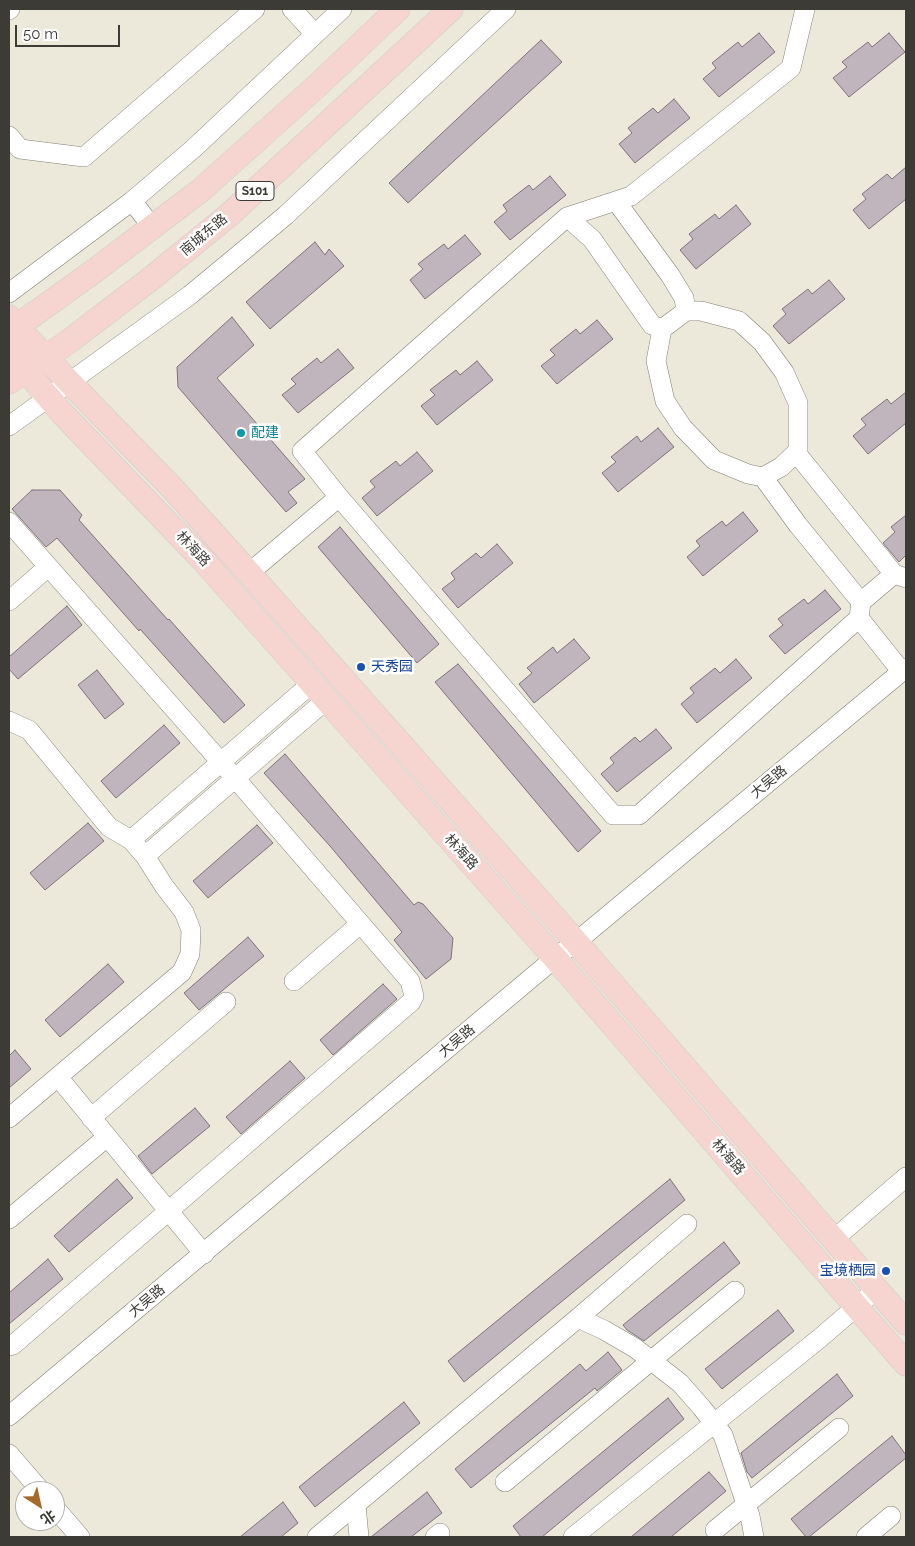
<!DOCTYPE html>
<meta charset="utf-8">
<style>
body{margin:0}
#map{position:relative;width:915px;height:1546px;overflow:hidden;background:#ece9db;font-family:Raleway,"Noto Sans SC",sans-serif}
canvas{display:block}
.frame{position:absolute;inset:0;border:10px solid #3d3b36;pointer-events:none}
.north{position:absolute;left:15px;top:1481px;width:50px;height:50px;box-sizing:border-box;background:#fff;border:1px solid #b1b1af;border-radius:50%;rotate:145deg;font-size:14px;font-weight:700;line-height:20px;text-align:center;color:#3d3b36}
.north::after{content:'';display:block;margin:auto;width:18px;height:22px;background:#a56a2b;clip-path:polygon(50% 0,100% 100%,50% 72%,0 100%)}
.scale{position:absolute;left:15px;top:25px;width:105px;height:22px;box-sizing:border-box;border:2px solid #3d3b36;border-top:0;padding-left:6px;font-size:15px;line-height:18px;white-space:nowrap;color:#3d3b36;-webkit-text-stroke:4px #fff;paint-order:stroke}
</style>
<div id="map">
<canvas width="915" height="1546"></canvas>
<div class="frame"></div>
<div class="north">北</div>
<div class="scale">50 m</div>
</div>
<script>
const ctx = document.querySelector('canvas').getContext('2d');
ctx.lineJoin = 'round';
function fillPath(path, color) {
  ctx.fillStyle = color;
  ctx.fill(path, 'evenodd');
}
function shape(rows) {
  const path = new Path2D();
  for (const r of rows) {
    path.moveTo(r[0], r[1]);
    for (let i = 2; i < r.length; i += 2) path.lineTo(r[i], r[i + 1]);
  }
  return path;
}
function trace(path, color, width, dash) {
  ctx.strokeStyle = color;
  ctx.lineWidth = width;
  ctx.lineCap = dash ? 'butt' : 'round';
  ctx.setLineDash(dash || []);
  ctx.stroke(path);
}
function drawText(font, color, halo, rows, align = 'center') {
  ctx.font = font + ' Raleway,"Noto Sans SC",sans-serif';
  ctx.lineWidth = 5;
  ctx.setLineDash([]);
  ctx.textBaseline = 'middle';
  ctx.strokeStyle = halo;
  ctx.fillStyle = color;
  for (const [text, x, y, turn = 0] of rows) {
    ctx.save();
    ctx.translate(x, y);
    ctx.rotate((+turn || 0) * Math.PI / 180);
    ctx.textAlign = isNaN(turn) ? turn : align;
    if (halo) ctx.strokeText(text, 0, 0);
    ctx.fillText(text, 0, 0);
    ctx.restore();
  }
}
const building = shape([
 [759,33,775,52,719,97,703,79,716,68,712,63,738,42,742,47,759,33],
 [889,33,905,52,849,97,833,78,847,67,842,62,868,42,872,47,889,33],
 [541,40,562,62,408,203,389,183,541,40],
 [674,99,690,118,635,163,619,144,632,133,628,128,653,108,658,113,674,99],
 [906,167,906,199,869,229,853,210,866,199,862,194,887,174,892,179,906,167],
 [550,176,566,195,510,240,494,222,507,211,503,205,529,185,533,190,550,176],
 [736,205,751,224,696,269,680,250,693,239,689,234,715,214,719,219,736,205],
 [465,235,481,254,425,299,410,280,423,269,418,264,444,244,448,249,465,235],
 [315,242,325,255,329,249,344,266,270,329,246,302,315,242],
 [829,280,845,299,789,344,773,326,786,314,782,309,808,289,812,294,829,280],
 [232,317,254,345,217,378,305,479,288,492,297,503,286,512,178,387,177,367,232,317],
 [597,320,613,339,557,384,541,366,555,355,550,350,576,329,580,334,597,320],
 [338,349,354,368,298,413,282,395,296,384,291,379,317,358,321,363,338,349],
 [477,361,493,380,437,425,421,406,435,395,430,390,456,370,460,375,477,361],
 [906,392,906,423,868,454,853,436,866,425,861,419,887,399,891,404,906,392],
 [658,428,674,447,618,492,602,473,616,462,611,457,637,436,641,442,658,428],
 [417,452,433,471,377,516,362,498,375,487,370,481,396,461,400,466,417,452],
 [32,490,60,490,82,515,79,520,168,620,169,619,245,705,224,723,140,629,139,631,57,538,46,547,12,509,32,490],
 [743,512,758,531,703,576,687,557,700,546,696,541,722,521,726,526,743,512],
 [906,515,906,555,899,562,883,543,895,532,891,527,906,515],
 [340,527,439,644,417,663,318,547,340,527],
 [497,544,513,563,458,608,442,589,455,579,451,573,476,553,481,558,497,544],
 [825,590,841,609,785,654,769,636,783,625,778,619,804,599,808,604,825,590],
 [67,606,82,625,18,679,9,669,9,657,67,606],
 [574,639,590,658,534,703,519,684,532,673,527,668,553,647,557,653,574,639],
 [736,659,752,678,697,723,681,704,694,693,690,688,715,668,720,673,736,659],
 [458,664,601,831,578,852,435,682,458,664],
 [97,670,124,704,105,719,78,685,97,670],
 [164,725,180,743,116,798,101,781,164,725],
 [656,729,672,748,617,792,601,774,614,763,610,758,635,737,640,742,656,729],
 [285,754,414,905,418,902,423,904,453,938,451,959,426,979,394,940,402,932,330,846,264,773,285,754],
 [88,823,104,841,45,890,30,873,88,823],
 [257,825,273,843,208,898,193,881,257,825],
 [248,937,264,956,199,1010,184,993,248,937],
 [108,964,124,982,60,1037,45,1020,108,964],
 [383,984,397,999,333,1055,320,1040,383,984],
 [15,1050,31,1069,9,1088,9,1056,15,1050],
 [290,1061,305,1078,241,1134,226,1117,290,1061],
 [195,1108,210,1126,152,1174,138,1156,195,1108],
 [117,1179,133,1198,69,1252,54,1236,117,1179],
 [670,1179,685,1200,464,1382,448,1361,670,1179],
 [724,1242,740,1263,644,1341,627,1330,623,1325,724,1242],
 [48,1259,63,1279,9,1324,9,1293,48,1259],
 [778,1310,794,1331,722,1389,705,1369,778,1310],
 [608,1352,622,1370,597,1391,595,1388,471,1488,455,1469,580,1364,586,1371,608,1352],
 [837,1374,853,1396,752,1478,747,1472,741,1453,837,1374],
 [668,1398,684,1419,542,1537,521,1537,513,1526,668,1398],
 [404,1402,420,1423,315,1507,299,1487,404,1402],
 [892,1436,906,1455,906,1458,809,1537,806,1537,791,1519,892,1436],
 [709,1472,726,1491,671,1537,631,1537,709,1472],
 [427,1492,442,1513,411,1537,371,1537,427,1492],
 [283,1502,298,1523,281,1537,240,1537,283,1502]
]);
fillPath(building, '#c0b4bd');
trace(building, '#7e727b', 1);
const minor = shape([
 [292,9,315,34],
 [9,10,10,9],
 [9,136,20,149,84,157,255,9],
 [132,201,153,228],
 [616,201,670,275,684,298,686,311],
 [567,217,592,239,652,325,662,329],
 [9,293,132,201,193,149,342,9],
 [9,426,190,295,236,257,286,215,506,9],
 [763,477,781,467,798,451],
 [339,497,613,815,639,815,859,618,902,672],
 [9,522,235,778,410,981,414,996,411,1002,13,1345,9,1346],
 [249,573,339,497,302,451,567,217,631,196,791,68,805,9],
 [9,601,48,567],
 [861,602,894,574],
 [859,618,861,602,798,525,763,477,748,474,714,460,683,428,665,401,656,361,662,329,686,311,701,311,739,321,762,342,784,372,798,403,798,455,894,574,906,578],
 [9,721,29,730,109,827,131,840,145,856,164,886,184,912,191,930,190,954,182,972,9,1118],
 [131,840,311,684],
 [145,856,326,700],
 [294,981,360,924],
 [58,1077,204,1254],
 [91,1118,226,1002],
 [9,1219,107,1137],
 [834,1239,906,1177],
 [578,1318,604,1330,635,1348,680,1383,702,1408,723,1435,750,1516,754,1537],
 [9,1416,555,958,576,942,906,668],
 [9,1454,41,1491],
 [505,1482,735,1291],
 [356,1505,359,1537],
 [55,1508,80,1537],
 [715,1530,839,1428],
 [317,1537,578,1318,687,1224],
 [435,1537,440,1533],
 [573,1537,820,1338,877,1289],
 [866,1537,891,1516]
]);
const major = shape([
 [9,317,45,357,173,489,249,573,576,942,906,1323],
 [9,332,93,272,201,190,319,84,398,9],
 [9,348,26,371,61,412,203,560,555,958,906,1364],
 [9,382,68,342,148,281,229,215,451,9]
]);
trace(minor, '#838174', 20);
trace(major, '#cdcccb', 25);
trace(minor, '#fff', 19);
trace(major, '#f6d5d0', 24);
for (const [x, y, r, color] of [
 [241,433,5,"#0f9aa8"],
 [361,667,5,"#1a4fb4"],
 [886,1271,5,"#1a4fb4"]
]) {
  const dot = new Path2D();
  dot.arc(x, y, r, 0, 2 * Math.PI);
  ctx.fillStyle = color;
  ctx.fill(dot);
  trace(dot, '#fff', 2);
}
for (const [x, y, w] of [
 [255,191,38]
]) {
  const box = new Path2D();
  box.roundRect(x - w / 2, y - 9.5, w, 19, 4);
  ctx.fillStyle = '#fff';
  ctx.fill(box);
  trace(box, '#3d3b36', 1);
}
drawText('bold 12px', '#3d3b36', null, [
 ["S101",255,191]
]);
drawText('14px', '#3d3b36', '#fff', [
 ["南城东路",204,235,-40],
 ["林海路",193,549,47],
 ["大吴路",769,782,-40],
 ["林海路",461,852,48],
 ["大吴路",457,1041,-40],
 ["林海路",728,1157,49],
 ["大吴路",147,1301,-40]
]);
drawText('14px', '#0d838f', '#fff', [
 ["配建",251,433]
], 'left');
drawText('14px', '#164399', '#fff', [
 ["天秀园",371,667],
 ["宝境栖园",876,1271,"right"]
], 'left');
</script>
